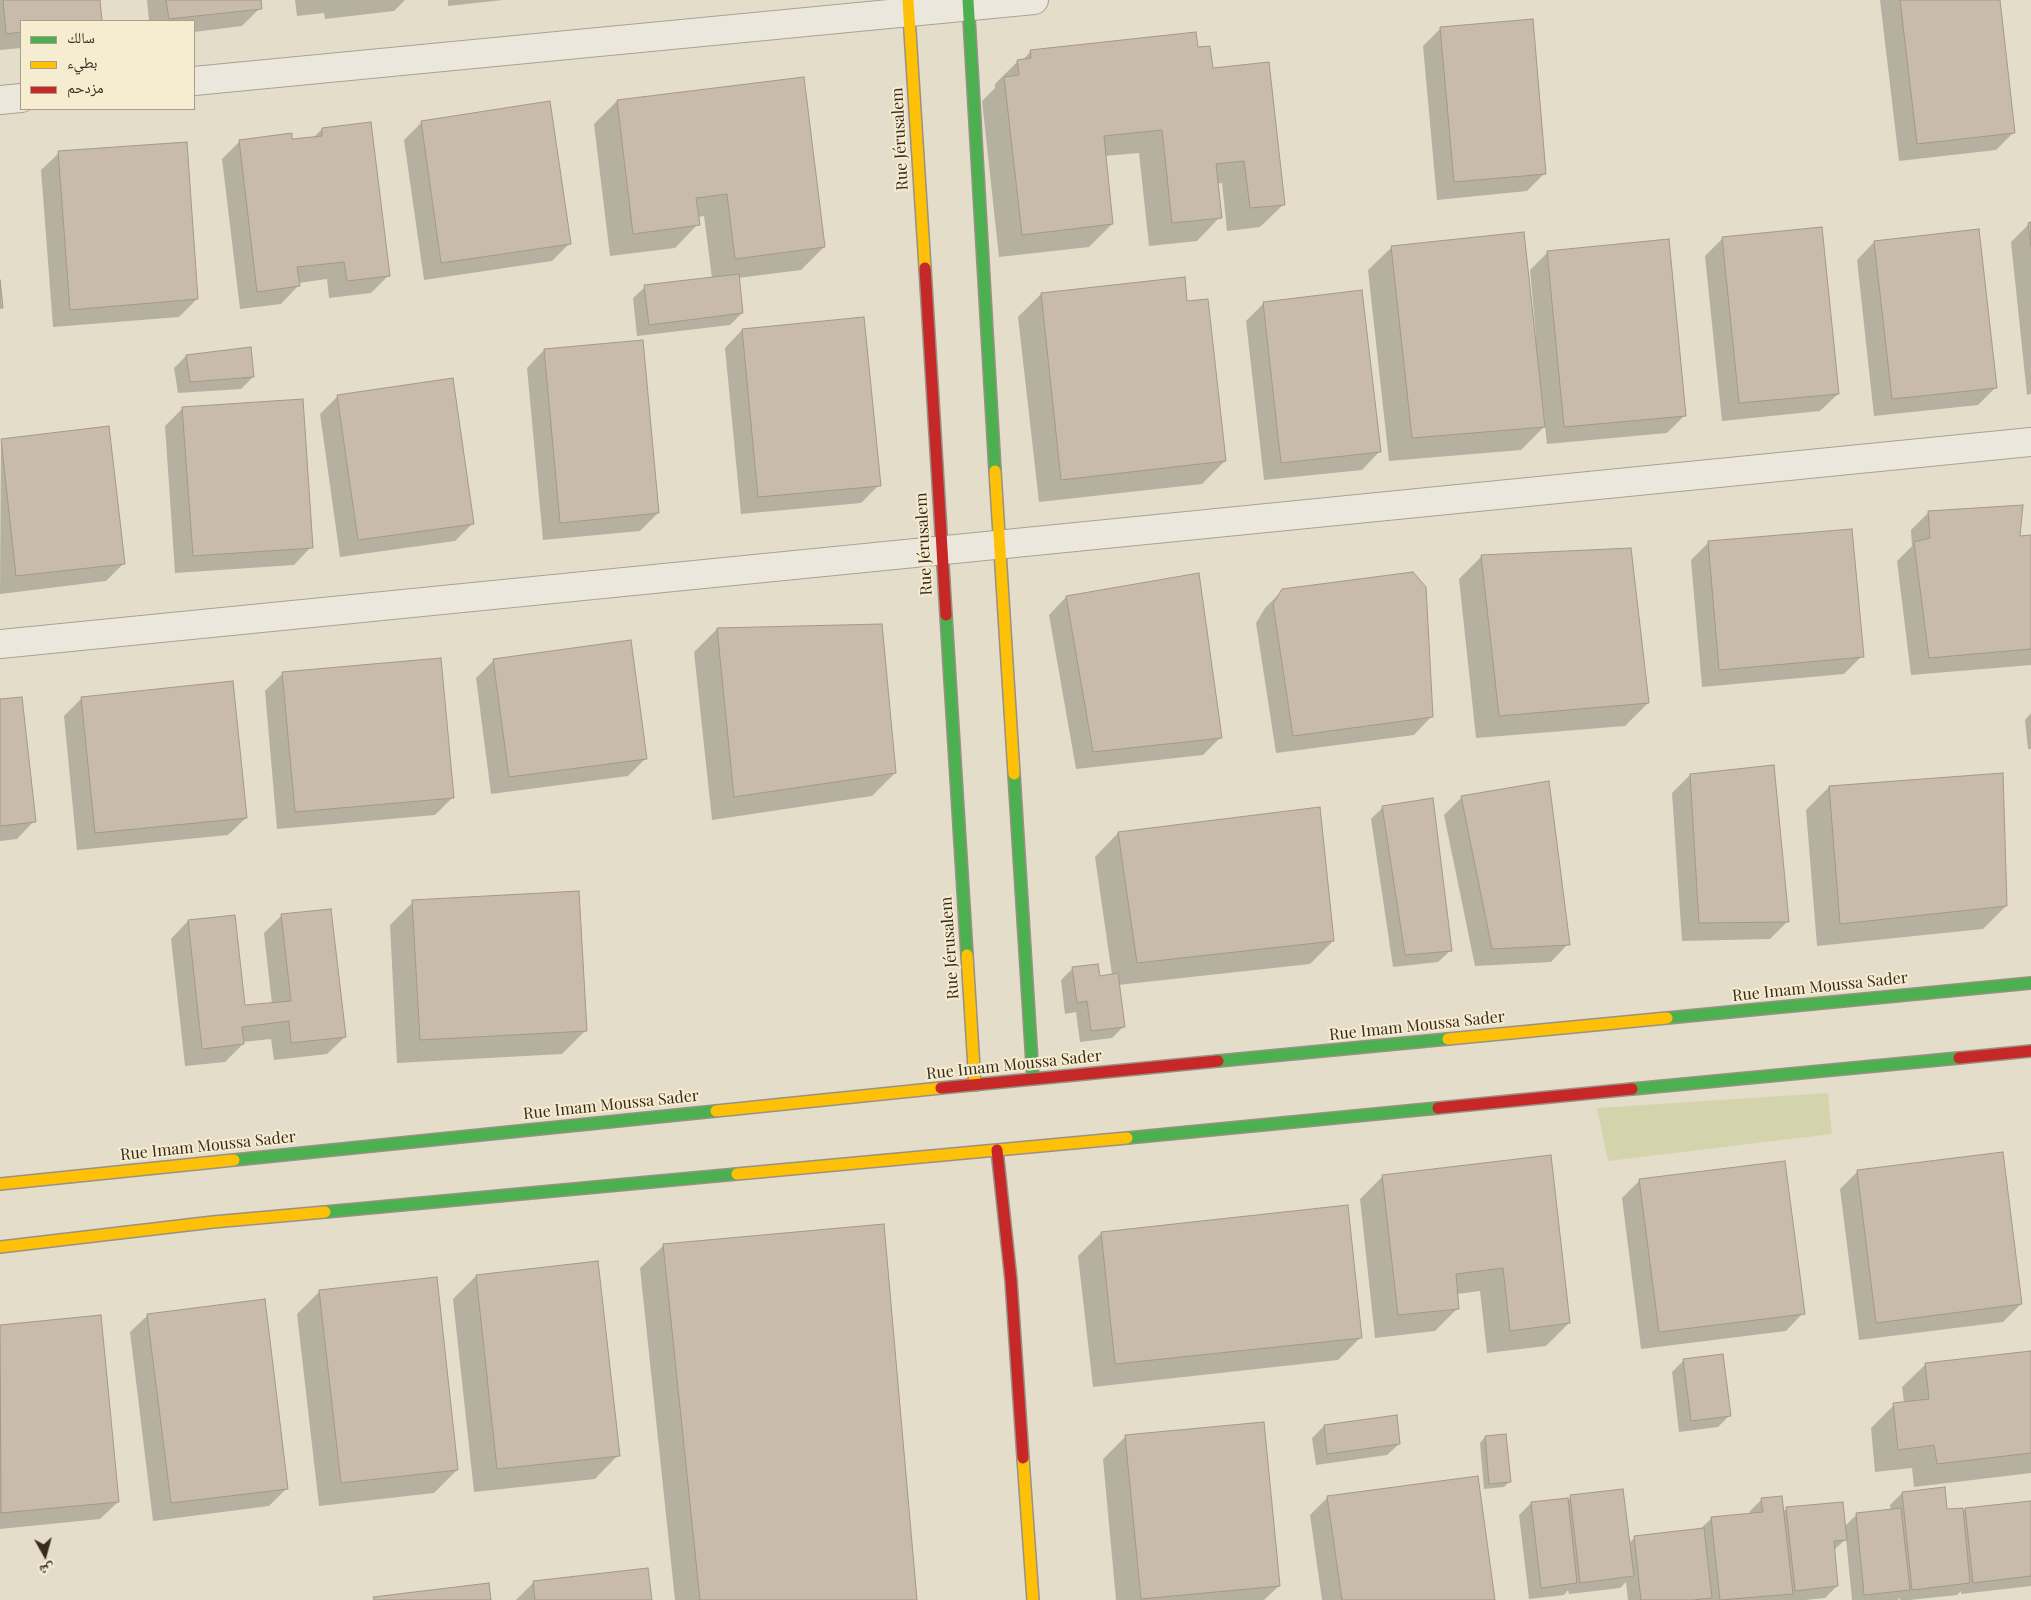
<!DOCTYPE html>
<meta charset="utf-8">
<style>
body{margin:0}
#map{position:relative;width:2031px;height:1600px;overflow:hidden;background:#e4ddca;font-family:"Playfair Display","Noto Naskh Arabic",serif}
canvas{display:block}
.legend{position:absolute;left:20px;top:20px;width:175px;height:90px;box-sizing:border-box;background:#f6ecd0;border:1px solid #aa9e88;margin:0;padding:6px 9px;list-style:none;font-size:15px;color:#382a1c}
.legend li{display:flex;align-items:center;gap:10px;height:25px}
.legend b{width:25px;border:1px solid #aa9e88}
.north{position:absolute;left:20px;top:1530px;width:50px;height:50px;-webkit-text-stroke:4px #f6ecd0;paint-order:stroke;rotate:173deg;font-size:14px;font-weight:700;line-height:20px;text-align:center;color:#382a1c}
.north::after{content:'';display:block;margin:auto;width:18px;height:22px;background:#382a1c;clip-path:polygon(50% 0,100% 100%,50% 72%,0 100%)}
</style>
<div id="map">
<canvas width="2031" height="1600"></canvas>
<ul class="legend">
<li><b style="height:6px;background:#4caf50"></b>سالك</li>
<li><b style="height:6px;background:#ffc107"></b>بطيء</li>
<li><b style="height:6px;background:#c62828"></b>مزدحم</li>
</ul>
<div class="north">ش</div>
</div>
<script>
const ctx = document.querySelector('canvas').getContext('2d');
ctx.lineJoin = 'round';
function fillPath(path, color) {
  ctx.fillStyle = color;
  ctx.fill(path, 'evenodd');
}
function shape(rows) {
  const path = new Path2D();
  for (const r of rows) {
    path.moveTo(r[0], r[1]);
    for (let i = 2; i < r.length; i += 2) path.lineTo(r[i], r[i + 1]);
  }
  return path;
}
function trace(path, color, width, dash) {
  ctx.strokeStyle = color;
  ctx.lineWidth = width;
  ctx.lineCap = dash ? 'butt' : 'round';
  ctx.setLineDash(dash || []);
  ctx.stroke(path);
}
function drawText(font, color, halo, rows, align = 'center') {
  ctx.font = font + ' "Playfair Display",serif';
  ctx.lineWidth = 4;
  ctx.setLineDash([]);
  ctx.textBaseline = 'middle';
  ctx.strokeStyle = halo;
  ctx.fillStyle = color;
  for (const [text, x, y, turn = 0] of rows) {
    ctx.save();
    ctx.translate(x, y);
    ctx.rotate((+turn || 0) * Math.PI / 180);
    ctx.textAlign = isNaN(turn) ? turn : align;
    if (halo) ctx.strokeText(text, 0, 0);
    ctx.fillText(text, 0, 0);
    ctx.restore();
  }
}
fillPath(shape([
 [1828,1093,1832,1134,1608,1161,1597,1108]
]), '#d4d4ac');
fillPath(shape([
 [0,0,99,0,101,21,21,21,21,48,0,50],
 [147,0,259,0,260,8,242,26,194,32,194,21,149,21],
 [295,0,405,0,394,11,325,19,324,13,297,16],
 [448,0,503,0,448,6],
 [1880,0,1998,0,2014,132,1996,150,1899,161],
 [1441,28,1545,173,1527,191,1437,200,1423,46],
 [1197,49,1212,70,1284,204,1260,227,1227,231,1222,183,1216,184,1220,217,1197,241,1149,246,1139,153,1104,156,1112,224,1089,247,999,257,982,101,995,88,995,84,1018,61,1022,61,1031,51],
 [617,101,824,247,801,270,738,278,742,313,730,325,637,336,633,298,645,287,712,278,704,216,698,217,698,224,675,248,610,256,594,124],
 [422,122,569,244,552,261,424,280,404,140],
 [322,129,388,276,371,293,329,298,327,279,298,283,298,286,281,304,240,309,222,159,240,141,291,141,313,138],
 [59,153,197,299,179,317,53,327,41,170],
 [2029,224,2031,224,2031,394,2027,395,2011,242],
 [1723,238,1838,394,1820,411,1722,421,1705,256],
 [1874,242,1996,387,1978,405,1874,416,1857,260],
 [1392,247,1534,337,1536,337,1530,270,1548,252,1685,415,1667,433,1547,444,1545,426,1521,450,1389,461,1368,270],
 [1041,294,1186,302,1225,461,1202,484,1039,502,1018,317],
 [1264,303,1379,452,1362,470,1264,480,1246,321],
 [742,330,879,485,861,503,741,514,725,348],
 [544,350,658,513,640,531,543,540,527,368],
 [186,356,253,377,241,389,178,393,174,368],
 [338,396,473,523,455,541,340,557,320,414],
 [182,409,311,547,294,565,175,573,165,426],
 [1,440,124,563,106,581,0,594],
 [1929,512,2019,538,2031,537,2031,665,1911,675,1897,561,1912,546,1911,530],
 [1709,542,1862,656,1844,674,1702,687,1691,560],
 [1482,556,1648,703,1625,726,1476,738,1459,579],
 [1283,590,1431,717,1414,735,1276,753,1256,623,1265,608],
 [1066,597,1221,737,1203,755,1076,769,1049,615],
 [881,626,895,773,872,796,712,820,694,652,717,629],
 [494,660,646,758,628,776,491,794,476,678],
 [283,673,452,798,435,815,277,829,265,691],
 [82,698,246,818,228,835,77,850,64,716],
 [0,701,34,821,17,839,0,841],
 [2031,713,2031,749,2028,749,2025,720],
 [1690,775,1788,921,1770,939,1682,941,1672,793],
 [1829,787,2006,906,1983,929,1817,946,1806,810],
 [1462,797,1568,944,1551,962,1475,966,1444,815],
 [1383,807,1450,951,1438,962,1393,967,1371,819],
 [1118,833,1333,941,1310,964,1118,985,1124,1026,1112,1038,1080,1042,1076,1012,1065,1014,1061,980,1073,968,1099,977,1112,975,1095,857],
 [413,902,586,1030,562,1054,397,1063,390,925],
 [281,916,345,1037,327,1054,274,1060,271,1039,242,1042,243,1044,225,1062,185,1066,171,939,188,921,244,1007,272,1004,264,933],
 [1550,1156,1569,1323,1546,1346,1487,1353,1480,1291,1457,1294,1458,1308,1435,1331,1375,1338,1360,1199,1383,1176],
 [1858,1171,2021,1304,2003,1322,1859,1340,1840,1189],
 [1640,1180,1803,1313,1786,1331,1641,1349,1622,1198],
 [1101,1233,1361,1337,1338,1360,1093,1387,1078,1256],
 [664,1245,916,1600,675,1600,640,1268],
 [597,1262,618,1455,595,1479,474,1492,453,1299,476,1276],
 [320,1291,457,1470,434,1493,319,1506,297,1314],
 [148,1315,287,1488,269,1506,153,1521,130,1332],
 [100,1316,118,1502,100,1519,0,1529,0,1326],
 [2031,1352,2031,1473,1914,1487,1912,1468,1875,1472,1871,1428,1894,1405,1904,1403,1902,1387,1926,1364],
 [1684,1360,1730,1415,1718,1427,1679,1432,1672,1372],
 [1324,1426,1399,1444,1387,1455,1316,1465,1312,1438],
 [1126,1436,1279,1586,1264,1600,1116,1600,1103,1459],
 [1485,1437,1509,1482,1504,1487,1484,1489,1480,1443],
 [1902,1493,1946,1510,1962,1513,1965,1509,2031,1502,2031,1586,1961,1594,1961,1591,1957,1595,1909,1600,1900,1600,1900,1598,1898,1600,1852,1600,1846,1539,1833,1551,1837,1586,1825,1598,1805,1600,1628,1600,1626,1582,1620,1588,1569,1594,1568,1590,1564,1595,1529,1599,1519,1515,1531,1503,1567,1501,1571,1497,1628,1544,1634,1538,1699,1530,1712,1518,1750,1514,1750,1511,1762,1499,1783,1512,1786,1509,1844,1527,1857,1514,1891,1511,1890,1505],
 [1328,1497,1493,1600,1322,1600,1310,1515],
 [533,1583,651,1600,516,1600]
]), '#0003');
const building = shape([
 [3,0,100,0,102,21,21,21,21,32,6,34,3,0],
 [166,0,261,0,262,9,169,19,166,0],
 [1900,0,2000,0,2015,133,1917,144,1900,0],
 [1533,19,1546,174,1454,182,1440,27,1533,19],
 [1196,32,1198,47,1210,46,1213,68,1269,62,1285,205,1250,208,1244,161,1216,164,1222,218,1172,223,1162,130,1104,136,1113,224,1022,235,1004,77,1019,75,1017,60,1031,58,1030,50,1196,32],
 [804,77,825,247,735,259,727,194,696,198,700,225,633,234,617,100,804,77],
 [550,101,571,244,441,263,421,121,550,101],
 [371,122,390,276,347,281,344,262,297,267,300,286,257,292,239,140,292,133,292,139,322,136,322,128,371,122],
 [187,142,198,299,70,310,58,151,187,142],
 [2031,222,2031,247,2028,223,2031,222],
 [1822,227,1839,394,1739,403,1722,237,1822,227],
 [1979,229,1997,388,1892,399,1874,241,1979,229],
 [1524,232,1545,427,1412,438,1391,246,1524,232],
 [1669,239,1686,416,1564,427,1547,251,1669,239],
 [739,274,743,313,649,325,644,285,739,274],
 [1185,277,1187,301,1208,299,1226,461,1061,480,1041,293,1185,277],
 [0,280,3,308,0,308,0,280],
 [1362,290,1381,452,1281,463,1263,302,1362,290],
 [864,317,881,486,758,497,742,329,864,317],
 [643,340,659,513,560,523,544,349,643,340],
 [251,347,254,377,190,382,186,355,251,347],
 [453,378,474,524,358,540,337,395,453,378],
 [303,399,313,548,193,556,182,407,303,399],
 [109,426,125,564,16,576,1,439,109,426],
 [2023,505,2020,536,2031,535,2031,649,1929,658,1914,542,1930,538,1928,511,2023,505],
 [1852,529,1864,657,1719,670,1708,541,1852,529],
 [1631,548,1649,703,1499,716,1481,555,1631,548],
 [1413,572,1426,587,1433,717,1293,736,1273,604,1282,589,1413,572],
 [1199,573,1222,738,1093,752,1066,596,1199,573],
 [882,624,896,773,734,797,717,628,882,624],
 [631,640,647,759,509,777,493,659,631,640],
 [441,658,454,798,295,812,282,672,441,658],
 [233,681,247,818,95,833,81,697,233,681],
 [22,697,36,822,0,826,0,699,22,697],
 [1774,765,1789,922,1699,923,1690,774,1774,765],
 [2003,773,2007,906,1840,924,1829,786,2003,773],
 [1549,781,1570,945,1492,949,1461,796,1549,781],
 [1433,798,1452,951,1405,955,1382,806,1433,798],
 [1320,807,1334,941,1137,963,1118,832,1320,807],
 [579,891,587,1031,420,1040,412,900,579,891],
 [331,909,346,1037,291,1043,289,1021,242,1027,244,1044,202,1049,188,920,235,915,245,1005,291,1001,281,914,331,909],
 [1098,964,1100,976,1118,973,1125,1027,1091,1031,1087,1001,1077,1003,1072,967,1098,964],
 [2003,1152,2022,1304,1876,1323,1857,1170,2003,1152],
 [1551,1155,1570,1323,1510,1331,1503,1268,1456,1274,1459,1309,1398,1315,1382,1175,1551,1155],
 [1785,1161,1805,1314,1659,1332,1639,1179,1785,1161],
 [1348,1205,1362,1338,1115,1364,1101,1232,1348,1205],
 [884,1224,917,1600,700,1600,663,1244,884,1224],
 [598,1261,620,1456,497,1469,476,1275,598,1261],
 [437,1277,458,1470,341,1483,319,1290,437,1277],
 [265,1299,288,1489,171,1503,147,1314,265,1299],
 [101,1315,119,1502,1,1513,0,1325,101,1315],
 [2031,1351,2031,1453,1937,1464,1934,1445,1898,1450,1893,1403,1929,1399,1925,1363,2031,1351],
 [1723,1354,1731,1416,1691,1421,1683,1359,1723,1354],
 [1397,1415,1400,1444,1327,1454,1324,1425,1397,1415],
 [1264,1422,1280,1586,1141,1599,1125,1435,1264,1422],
 [1506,1434,1511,1482,1489,1484,1485,1436,1506,1434],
 [1478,1476,1495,1600,1342,1600,1327,1496,1478,1476],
 [1945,1487,1947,1509,1963,1508,1970,1583,1912,1590,1902,1492,1945,1487],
 [1623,1489,1634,1576,1580,1583,1570,1495,1623,1489],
 [1782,1496,1793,1594,1720,1600,1711,1517,1763,1512,1761,1498,1782,1496],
 [1568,1498,1577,1583,1541,1588,1531,1502,1568,1498],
 [2031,1501,2031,1576,1973,1583,1965,1508,2031,1501],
 [1843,1502,1847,1540,1834,1541,1838,1586,1795,1591,1786,1507,1843,1502],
 [1901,1508,1910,1590,1864,1595,1856,1513,1901,1508],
 [1704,1528,1712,1598,1692,1600,1641,1600,1634,1536,1704,1528],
 [648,1568,652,1600,535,1600,533,1581,648,1568],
 [489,1583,491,1600,374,1600,373,1597,489,1583]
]);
fillPath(building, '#c8bbab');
trace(building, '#a4988a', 1);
const street = shape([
 [194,81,1034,0],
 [0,100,21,98],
 [0,644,2031,442]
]);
const fast = shape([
 [968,0,995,471],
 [946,615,967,955],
 [1014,774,1033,1079],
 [1667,1018,2031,983],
 [1218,1061,1448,1039],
 [1632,1089,1959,1058],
 [1127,1138,1438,1108],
 [234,1160,716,1111],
 [325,1212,737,1174]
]);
const slow = shape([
 [908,0,925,268],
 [995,471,1014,774],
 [967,955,975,1085],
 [1448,1039,1667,1018],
 [716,1111,941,1088],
 [737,1174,1127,1138],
 [0,1184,234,1160],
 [0,1247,213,1222,325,1212],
 [1023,1458,1033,1600]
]);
const jam = shape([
 [925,268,946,615],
 [1959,1058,2031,1051],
 [941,1088,1218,1061],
 [1438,1108,1632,1089],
 [997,1150,1011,1280,1023,1458]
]);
trace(street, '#a9a294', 30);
trace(fast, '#999184', 14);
trace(slow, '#999184', 14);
trace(jam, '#999184', 14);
trace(street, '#ece7dd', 28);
trace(fast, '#4caf50', 11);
trace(slow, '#ffc107', 11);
trace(jam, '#c62828', 11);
drawText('16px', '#382a1c', '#f6ecd0', [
 ["Rue Jérusalem",900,139,-93],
 ["Rue Jérusalem",924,544,-93],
 ["Rue Jérusalem",950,948,-94],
 ["Rue Imam Moussa Sader",1820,987,-6],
 ["Rue Imam Moussa Sader",1417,1026,-6],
 ["Rue Imam Moussa Sader",1014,1065,-6],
 ["Rue Imam Moussa Sader",611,1105,-6],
 ["Rue Imam Moussa Sader",208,1146,-6]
]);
</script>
